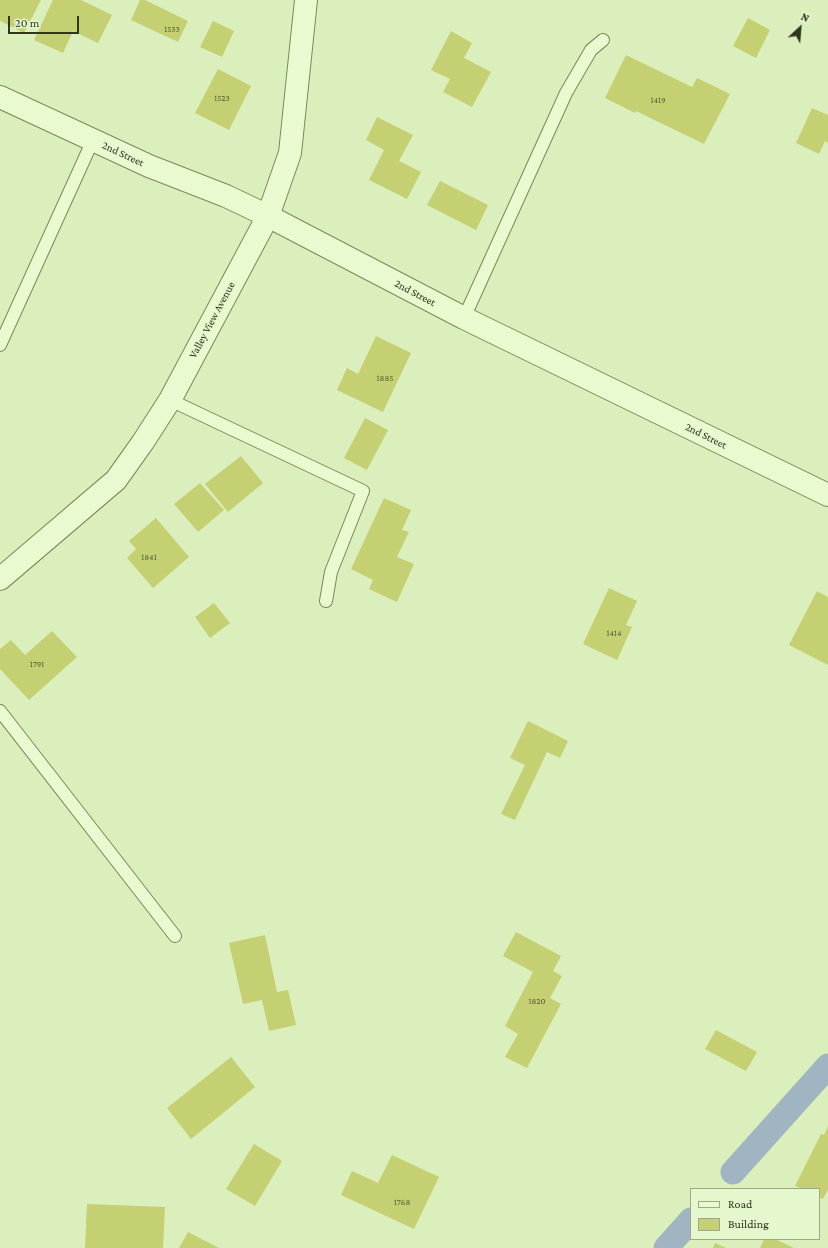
<!DOCTYPE html>
<style>
body{margin:0}
#map{position:relative;width:828px;height:1248px;overflow:hidden;background:#dbefbd;font-family:"Crimson Pro",serif}
canvas{display:block}
.legend{position:absolute;left:690px;top:1188px;width:130px;height:52px;box-sizing:border-box;background:#e5f7cd;border:1px solid #9daa86;margin:0;padding:5px 7px;list-style:none;font-size:12px;color:#31361b}
.legend li{display:flex;align-items:center;gap:8px;height:20px}
.legend b{width:20px;border:1px solid #9daa86}
.north{position:absolute;left:780px;top:8px;width:40px;height:40px;-webkit-text-stroke:3px #e5f7cd;paint-order:stroke;rotate:26deg;font-size:11px;font-weight:700;line-height:16px;text-align:center;color:#31361b}
.north::after{content:'';display:block;margin:auto;width:14px;height:18px;background:#31361b;clip-path:polygon(50% 0,100% 100%,50% 72%,0 100%)}
.scale{position:absolute;left:8px;top:16px;width:71px;height:18px;box-sizing:border-box;border:2px solid #31361b;border-top:0;padding-left:5px;font-size:12px;line-height:14px;white-space:nowrap;color:#31361b;-webkit-text-stroke:3px #e5f7cd;paint-order:stroke}
</style>
<div id="map">
<canvas width="828" height="1248"></canvas>
<ul class="legend">
<li><b style="height:5px;background:#e9fad0"></b>Road</li>
<li><b style="height:11px;background:#c4d071"></b>Building</li>
</ul>
<div class="north">N</div>
<div class="scale">20 m</div>
</div>
<script>
const ctx = document.querySelector('canvas').getContext('2d');
ctx.lineJoin = 'round';
function shape(rows) {
  const path = new Path2D();
  for (const r of rows) {
    path.moveTo(r[0], r[1]);
    for (let i = 2; i < r.length; i += 2) path.lineTo(r[i], r[i + 1]);
  }
  return path;
}
function trace(path, color, width, dash) {
  ctx.strokeStyle = color;
  ctx.lineWidth = width;
  ctx.lineCap = dash ? 'butt' : 'round';
  ctx.setLineDash(dash || []);
  ctx.stroke(path);
}
function fillPath(path, color) {
  ctx.fillStyle = color;
  ctx.fill(path, 'evenodd');
}
function drawText(font, color, halo, rows, align = 'center') {
  ctx.font = font + ' "Crimson Pro",serif';
  ctx.lineWidth = 3;
  ctx.setLineDash([]);
  ctx.textBaseline = 'middle';
  ctx.strokeStyle = halo;
  ctx.fillStyle = color;
  for (const [text, x, y, turn = 0] of rows) {
    ctx.save();
    ctx.translate(x, y);
    ctx.rotate((+turn || 0) * Math.PI / 180);
    ctx.textAlign = isNaN(turn) ? turn : align;
    if (halo) ctx.strokeText(text, 0, 0);
    ctx.fillText(text, 0, 0);
    ctx.restore();
  }
}
trace(shape([
 [733,1172,828,1066],
 [666,1248,691,1220]
]), '#a1b4c1', 25);
fillPath(shape([
 [0,0,41,0,24,33,0,21],
 [53,0,81,0,112,15,98,43,73,31,63,53,34,40],
 [140,0,145,0,188,21,178,42,131,20],
 [748,18,770,30,756,58,733,46],
 [213,21,234,31,222,57,200,47],
 [451,31,472,43,464,58,491,72,472,107,443,92,450,79,431,70],
 [626,55,692,87,697,78,730,94,704,144,636,111,635,113,605,98],
 [218,69,251,86,229,130,195,113],
 [812,108,828,115,828,143,825,141,819,154,796,143],
 [377,117,413,135,399,161,421,172,407,199,369,180,384,150,366,140],
 [440,181,488,205,476,230,427,205],
 [376,336,411,353,383,412,337,390,347,368,358,374],
 [365,418,388,430,367,470,344,458],
 [241,456,263,483,228,512,205,484],
 [200,483,224,510,198,532,174,504],
 [384,498,411,510,402,530,409,532,397,557,414,564,397,602,369,589,373,580,351,569],
 [156,518,189,557,153,588,127,558,136,549,129,541],
 [609,588,637,601,626,625,632,627,617,660,583,644],
 [817,591,828,597,828,665,789,645],
 [214,603,230,623,210,638,195,617],
 [52,631,77,657,29,700,0,669,0,649,11,640,25,655],
 [528,721,568,741,560,758,547,752,515,820,501,814,525,765,510,758],
 [516,932,561,956,553,971,562,976,550,998,561,1004,527,1068,505,1057,518,1034,505,1026,533,972,503,956],
 [265,935,277,992,288,990,296,1025,269,1031,262,1000,243,1004,229,943],
 [716,1030,757,1052,746,1071,705,1049],
 [231,1057,255,1087,191,1139,167,1108],
 [828,1126,828,1190,823,1199,819,1197,819,1189,802,1189,795,1186,821,1134,824,1135],
 [254,1144,282,1161,255,1206,226,1189],
 [392,1155,439,1177,414,1229,341,1195,352,1171,378,1183],
 [87,1204,165,1207,163,1248,85,1248],
 [188,1232,219,1248,179,1248],
 [764,1239,775,1239,794,1248,760,1248],
 [715,1243,726,1248,713,1248]
]), '#c4d071');
const service = shape([
 [464,318,566,93,591,50,603,40],
 [0,345,93,140],
 [170,400,363,491,331,572,326,601],
 [0,711,175,936]
]);
const minor = shape([
 [0,579,116,480,143,442,170,400,268,216,290,153,306,0]
]);
const tertiary = shape([
 [0,97,149,166,226,196,268,216,464,318,828,495]
]);
trace(service, '#7c8855', 14);
trace(minor, '#7c8855', 24);
trace(tertiary, '#7c8855', 24);
trace(service, '#e9fad0', 12);
trace(minor, '#e9fad0', 22);
trace(tertiary, '#e9fad0', 22);
drawText('9px', '#565c30', null, [
 ["1533",172,29],
 ["1523",222,98],
 ["1419",658,100],
 ["1885",385,378],
 ["1841",149,557],
 ["1414",614,633],
 ["1791",37,664],
 ["1820",537,1001],
 ["1768",402,1202]
]);
drawText('11px', '#31361b', '#e5f7cd', [
 ["2nd Street",123,154,25],
 ["2nd Street",415,293,28],
 ["Valley View Avenue",212,320,-62],
 ["2nd Street",706,436,26]
]);
</script>
